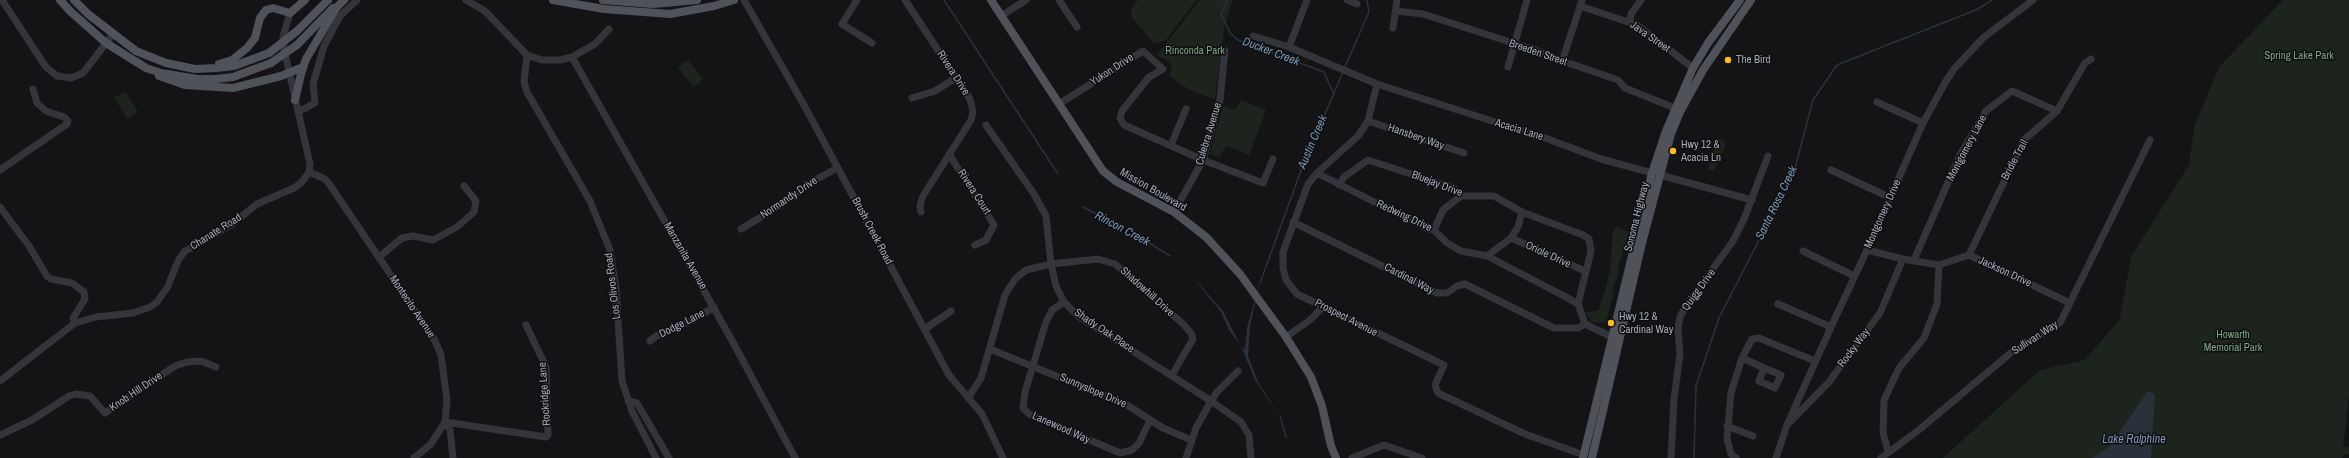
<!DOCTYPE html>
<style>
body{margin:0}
canvas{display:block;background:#141416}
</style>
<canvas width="2349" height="458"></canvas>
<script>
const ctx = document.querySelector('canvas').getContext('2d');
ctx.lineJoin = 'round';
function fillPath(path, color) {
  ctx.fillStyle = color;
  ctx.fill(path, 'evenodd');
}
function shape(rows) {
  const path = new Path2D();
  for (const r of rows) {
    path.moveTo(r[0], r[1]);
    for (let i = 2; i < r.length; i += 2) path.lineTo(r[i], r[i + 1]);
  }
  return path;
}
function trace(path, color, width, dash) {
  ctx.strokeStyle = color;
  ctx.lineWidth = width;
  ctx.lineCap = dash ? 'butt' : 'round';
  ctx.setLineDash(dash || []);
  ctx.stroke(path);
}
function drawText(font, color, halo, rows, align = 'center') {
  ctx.font = font + ' "Archivo Narrow",sans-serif';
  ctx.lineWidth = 3;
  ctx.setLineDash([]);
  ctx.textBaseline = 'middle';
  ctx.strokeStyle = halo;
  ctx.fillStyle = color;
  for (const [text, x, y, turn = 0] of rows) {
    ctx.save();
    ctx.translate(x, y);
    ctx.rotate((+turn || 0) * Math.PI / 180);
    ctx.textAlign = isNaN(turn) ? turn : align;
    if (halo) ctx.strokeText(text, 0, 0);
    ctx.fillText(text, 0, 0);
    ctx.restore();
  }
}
fillPath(shape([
 [1138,0,1196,0,1166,40,1154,44,1132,17,1131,10],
 [1200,0,1232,0,1224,29,1215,99,1194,92,1177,82,1169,75,1172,67,1170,62,1157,55],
 [2283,0,2349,0,2349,395,2343,448,2349,447,2349,454,2343,455,2342,458,1943,458,2040,370,2085,360,2120,319,2131,257,2189,165,2195,124,2220,66],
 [688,60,703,79,694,87,678,68],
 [125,91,138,112,128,119,114,98],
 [1241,100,1266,110,1249,155,1226,146,1219,157,1210,154,1223,106,1235,110],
 [1718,138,1726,144,1714,171,1708,170],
 [1616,227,1629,232,1617,271,1619,272,1612,293,1614,294,1612,301,1605,323,1592,322,1584,312,1598,311,1603,297,1610,272,1613,232]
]), '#1c241d');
fillPath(shape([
 [1191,275,1223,311,1240,345,1229,330,1221,312],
 [1260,282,1250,326,1248,356,1258,382,1280,417,1255,380,1241,346,1245,350,1247,328],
 [2148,391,2155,394,2151,458,2092,458,2110,446]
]), '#29323a');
trace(shape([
 [944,0,1058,174],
 [1227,0,1221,14,1230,33,1238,40,1324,72,1334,95],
 [1345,67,1369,12,1367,0],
 [1083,207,1121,227],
 [1135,234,1170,256],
 [1260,283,1303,165,1343,72],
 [1280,416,1286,437],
 [1694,458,1696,386,1719,318,1794,172,1813,100,1837,65,1978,9,1992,0]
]), '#29323a', 1.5);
trace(shape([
 [2,0,46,67,57,76,71,78,83,73,113,34],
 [466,0,485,11,527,55,542,60,560,60,572,57,595,44,609,29],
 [744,0,804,105,949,375,982,414,1003,458],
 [857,0,842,24,872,43],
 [905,0,970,99,973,111,971,120,923,196,920,205,921,212],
 [1059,0,1077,27],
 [1347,0,1357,4],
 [1580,6,1637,25,1693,68],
 [1396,11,1423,14,1535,50,1551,57,1618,80,1625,88,1675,108],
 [1001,16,1026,0],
 [1630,22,1631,14,1641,0],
 [1393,28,1397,0],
 [1253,36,1289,47,1377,84,1548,139,1601,159,1752,200],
 [1289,47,1307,0],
 [527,55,524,82,527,92,590,201,610,250,616,289,622,381,632,411,656,458],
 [572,57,734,344,795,458],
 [1562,62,1582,0],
 [1508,67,1527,0],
 [1377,84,1368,121,1358,136,1317,173,1308,184,1283,252,1283,268,1286,280,1297,294,1444,365,1435,385,1438,393,1525,434,1584,455],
 [912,98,935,91,957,77],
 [1877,102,1923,123],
 [1059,104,1143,51,1163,69,1149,77,1122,111,1120,118,1124,125,1203,160,1263,183,1273,159],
 [298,112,315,103,313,84,324,46,340,16,357,0],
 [1368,121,1464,153],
 [986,125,1034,194,1046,216,1051,264,1056,286,1064,302,1078,316,1211,401,1241,422,1249,435,1251,458],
 [1171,145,1186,109],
 [949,154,994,225,986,240,975,245],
 [0,170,67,124,68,121,64,117,46,111,37,103,33,89],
 [1831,170,1891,198],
 [309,172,325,179,330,185,434,339,441,355,447,400,445,422,431,444,414,458],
 [1317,173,1426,228,1434,230,1447,243,1461,251,1487,256,1566,297,1578,304,1585,324],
 [1339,185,1344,177,1368,160,1454,188,1461,196,1494,196,1522,212,1583,235,1589,239,1591,251,1578,304],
 [0,207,29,246,47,276,51,279,72,283,84,292,85,299,73,318,75,323],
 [1174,212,1203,160,1220,100,1225,50],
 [1293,222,1437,293,1447,293,1457,286,1465,284,1554,328,1578,328,1585,324,1612,337],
 [741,229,781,205,810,183,837,168],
 [1434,230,1443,210,1461,196],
 [1511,238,1585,271],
 [1867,250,1903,259,1939,265,1969,255,2070,303],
 [1803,251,1854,276],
 [1969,255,2024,140,2057,111,2085,63,2091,59],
 [1487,256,1511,238,1518,227,1522,212],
 [379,257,402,238,413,236,433,240,457,227,474,212,476,201,464,186],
 [1914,260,1960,155,1986,111,2012,91,2057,111],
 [1064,302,1052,310,1046,322,1025,392,1023,408,1029,414,1120,453,1132,450,1139,443,1150,420],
 [1778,304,1831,327],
 [925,329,951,311],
 [1286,337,1310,320,1323,307],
 [650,341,656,336,693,320,714,307],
 [990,349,1127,405,1163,428,1191,440],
 [1742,358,1764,368,1781,375,1775,388,1759,381,1764,368],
 [0,381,75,323,96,317,133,313,150,307,157,302,167,288,179,259,185,251,231,225,257,204,294,188,302,182,309,172,310,164,284,49,283,37,290,13],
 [968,398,981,378,1005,295,1015,279,1026,270,1051,264,1098,259,1115,264,1183,324,1191,333,1193,339,1172,375],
 [628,401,637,403,669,458],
 [445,422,546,437,548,435,546,367,526,325],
 [445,422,450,430,453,458],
 [1790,422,1829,382,1880,313,1903,259],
 [1727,426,1753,436],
 [0,435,32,420,69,396,76,394,90,396,105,413,175,366,187,362,201,361,216,367],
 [1888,451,1883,433,1884,400,1899,368,1924,338,1937,304,1939,265],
 [1186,458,1196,428,1211,401,1217,392,1238,371],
 [1352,458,1384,445,1422,458],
 [1671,458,1674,399,1680,354,1678,329,1680,317,1686,306,1733,241,1744,219,1768,156],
 [1736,458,1731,454,1727,439,1731,393,1742,358,1752,339,1759,338,1815,361],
 [1776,458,1787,425,1831,327,1867,250,1923,123,1946,81,1954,69,1983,38,2033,0],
 [1881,458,1920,429,2013,351,2060,323,2150,140]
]), '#34353b', 7);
trace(shape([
 [60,0,70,11,106,43,146,68,161,73,197,79,216,79,233,77,271,63],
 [74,0,88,14,136,51,166,63,195,69,216,68,234,66,269,53],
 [553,0,604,9,670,14,714,6,734,0],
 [603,0,653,4,697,0],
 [991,0,1103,171,1117,182,1174,212,1206,237,1240,274,1286,337,1311,377,1322,406,1331,446,1336,458],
 [297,31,328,0],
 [297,45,333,8],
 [219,64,232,60,247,48,255,38,260,18,266,10,273,8,290,13,305,0],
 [159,76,185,85,233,88,281,76,303,67],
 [295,100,301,74,306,59,337,7,344,0],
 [1583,458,1652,173,1666,131,1693,68,1708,43,1740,0],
 [1592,458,1641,247,1671,134,1680,112,1703,70,1751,0]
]), '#50525a', 8);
trace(shape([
 [269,53,297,31],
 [271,63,297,45]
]), '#50525a', 8);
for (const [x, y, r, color] of [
 [1728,60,4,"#fdbc24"],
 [1673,151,4,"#fdbc24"],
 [1611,323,4,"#fdbc24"]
]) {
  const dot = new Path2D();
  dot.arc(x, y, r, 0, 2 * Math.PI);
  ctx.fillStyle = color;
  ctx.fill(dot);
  trace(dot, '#0f0f11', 1.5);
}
drawText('11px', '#a4a9b7', '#0f0f11', [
 ["Java Street",1650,37,35],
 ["Breeden Street",1538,53,19],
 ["Yukon Drive",1112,70,-33],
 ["Rivera Drive",953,73,57],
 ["Acacia Lane",1519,130,17],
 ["Culebra Avenue",1209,134,-73],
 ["Hansbery Way",1416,137,19],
 ["Montgomery Lane",1967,148,-62],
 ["Bridle Trail",2015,160,-62],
 ["Bluejay Drive",1437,184,21],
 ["Mission Boulevard",1153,190,30],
 ["Rivera Court",974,192,57],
 ["Normandy Drive",789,198,-34],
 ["Montgomery Drive",1883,214,-66],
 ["Redwing Drive",1404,216,25],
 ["Sonoma Highway",1637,217,-76],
 ["Brush Creek Road",872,231,62],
 ["Chanate Road",216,232,-32],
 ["Oriole Drive",1548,255,25],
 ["Manzanita Avenue",685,256,60],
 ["Jackson Drive",2005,272,25],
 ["Cardinal Way",1409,279,27],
 ["Los Olivos Road",613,286,-97],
 ["Quigg Drive",1699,290,-54],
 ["Shadowhill Drive",1147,292,42],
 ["Montecito Avenue",412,307,56],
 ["Prospect Avenue",1346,318,27],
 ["Dodge Lane",682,324,-27],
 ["Shady Oak Place",1104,331,34],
 ["Sullivan Way",2035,338,-33],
 ["Rocky Way",1854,348,-53],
 ["Sunnyslope Drive",1093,391,23],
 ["Knob Hill Drive",136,392,-34],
 ["Rockridge Lane",545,394,-94],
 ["Lanewood Way",1061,428,24]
]);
drawText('11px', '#7aa37e', '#0f0f11', [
 ["Rinconda Park",1195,51],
 ["Spring Lake Park",2299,56],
 ["Howarth",2233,335],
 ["Memorial Park",2233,348]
]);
drawText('11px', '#a4a9b7', '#0f0f11', [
 ["The Bird",1736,60],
 ["Hwy 12 &",1681,145],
 ["Acacia Ln",1681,158],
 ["Hwy 12 &",1619,317],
 ["Cardinal Way",1619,330]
], 'left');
drawText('italic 12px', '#7997b4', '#0f0f11', [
 ["Ducker Creek",1271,52,21],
 ["Austin Creek",1313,142,-67],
 ["Santa Rosa Creek",1777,203,-64],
 ["Rincon Creek",1122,229,28],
 ["Lake Ralphine",2134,440]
]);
</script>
